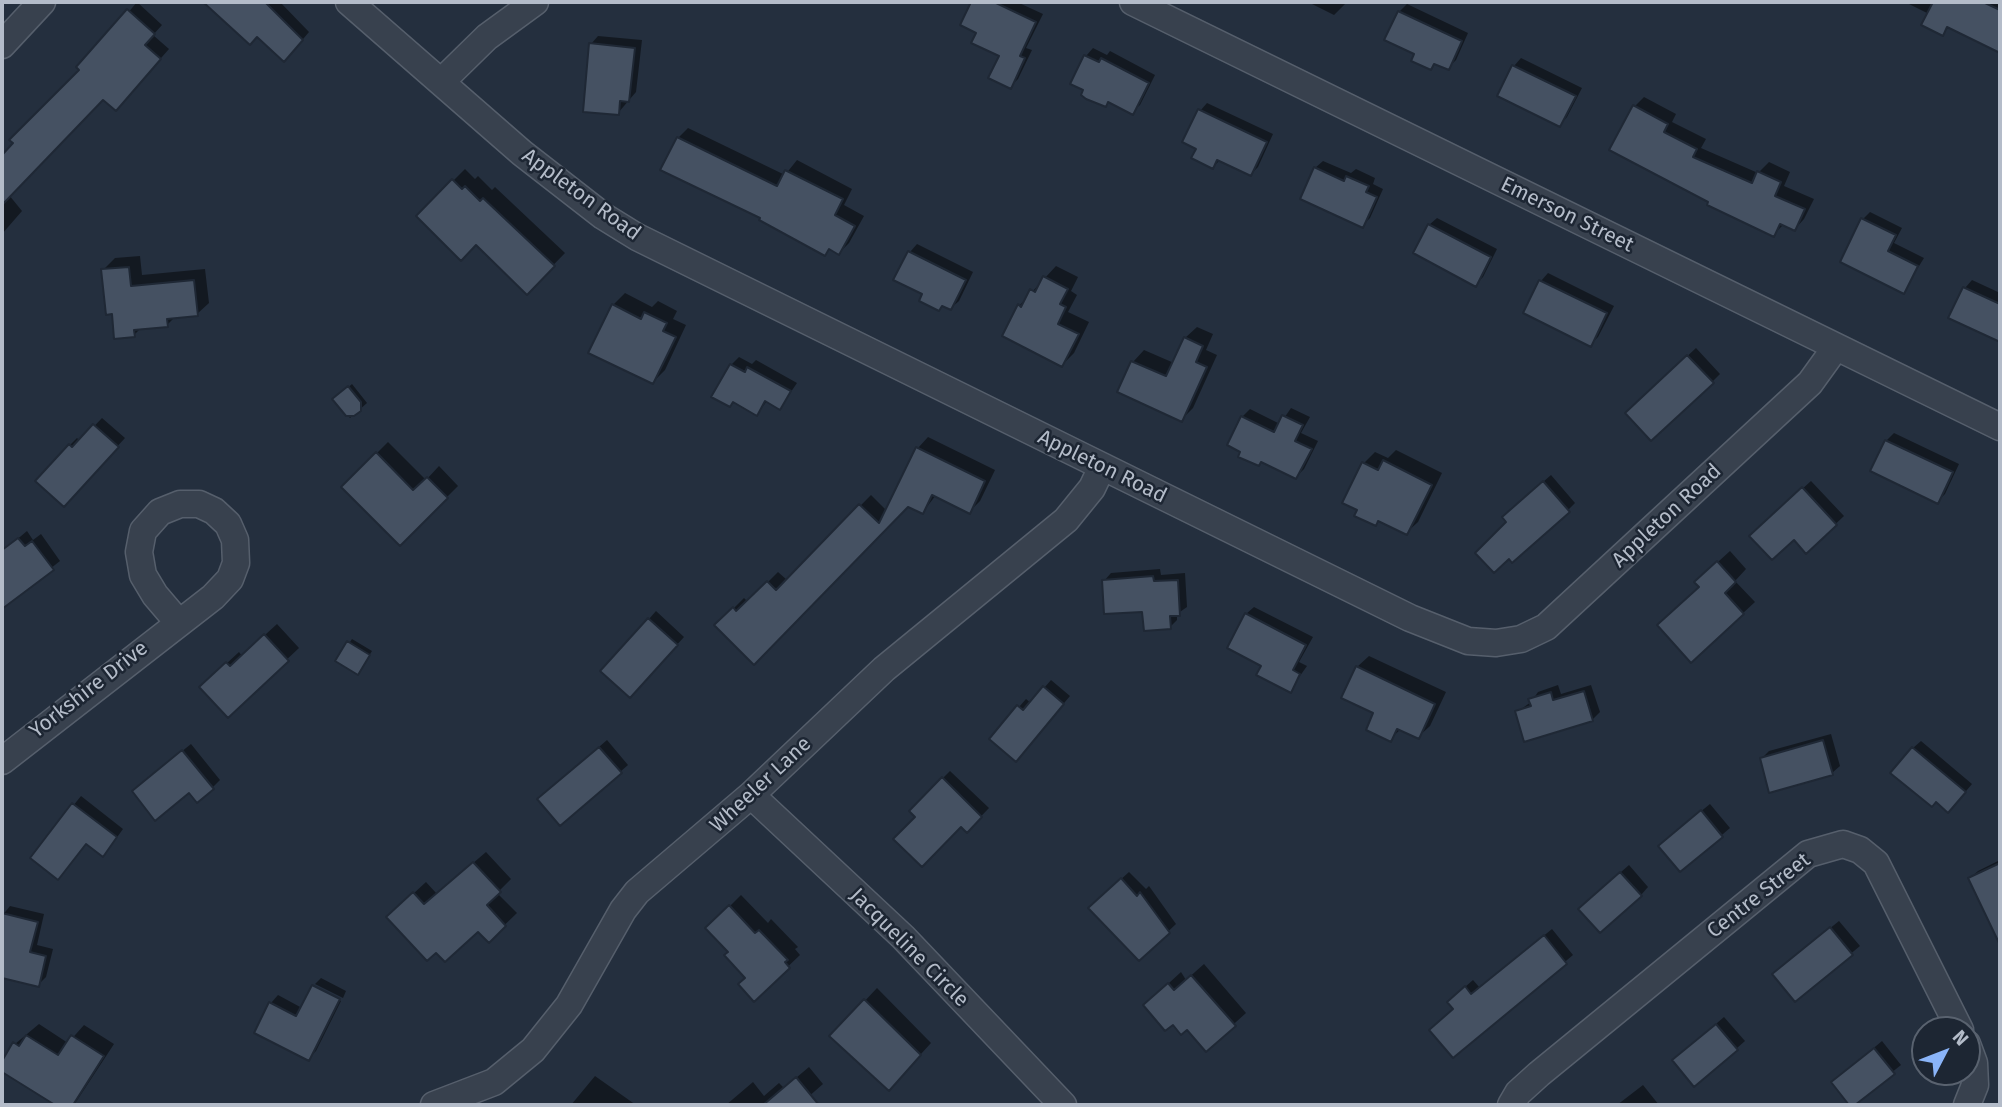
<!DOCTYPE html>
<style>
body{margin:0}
#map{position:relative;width:2002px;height:1107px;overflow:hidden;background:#242f3e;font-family:"Fira Sans",sans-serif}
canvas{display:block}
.frame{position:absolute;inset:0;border:4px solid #b4bcc9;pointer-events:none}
.north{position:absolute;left:1911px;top:1016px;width:70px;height:70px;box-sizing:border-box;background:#1d2633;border:2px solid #59626f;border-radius:50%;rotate:48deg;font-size:19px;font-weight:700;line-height:28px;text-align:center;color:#b4bcc9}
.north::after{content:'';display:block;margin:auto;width:24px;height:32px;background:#8ab4f8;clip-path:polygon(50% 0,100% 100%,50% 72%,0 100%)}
</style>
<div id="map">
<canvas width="2002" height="1107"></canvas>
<div class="frame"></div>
<div class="north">N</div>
</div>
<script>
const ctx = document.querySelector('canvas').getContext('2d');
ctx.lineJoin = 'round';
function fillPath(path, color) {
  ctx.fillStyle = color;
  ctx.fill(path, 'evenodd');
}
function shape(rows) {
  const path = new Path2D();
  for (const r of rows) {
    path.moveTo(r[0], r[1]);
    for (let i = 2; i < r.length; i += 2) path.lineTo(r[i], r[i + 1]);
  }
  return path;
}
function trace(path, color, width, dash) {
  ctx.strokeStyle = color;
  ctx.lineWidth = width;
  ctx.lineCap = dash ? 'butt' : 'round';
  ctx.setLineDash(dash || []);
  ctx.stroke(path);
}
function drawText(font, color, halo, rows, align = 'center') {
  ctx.font = font + ' "Fira Sans",sans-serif';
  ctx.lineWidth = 5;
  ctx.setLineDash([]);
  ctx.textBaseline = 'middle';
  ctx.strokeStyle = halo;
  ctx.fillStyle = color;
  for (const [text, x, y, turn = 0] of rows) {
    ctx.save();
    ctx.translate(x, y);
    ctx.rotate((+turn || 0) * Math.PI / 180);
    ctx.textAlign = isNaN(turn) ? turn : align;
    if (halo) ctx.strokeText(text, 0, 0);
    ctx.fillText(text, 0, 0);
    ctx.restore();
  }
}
fillPath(shape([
 [137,2,162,25,153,35,169,49,124,100,103,98,9,195,22,211,2,234,2,165],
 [206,2,280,2,309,32,292,52,257,35,250,42],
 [973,2,1017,2,1043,14,1026,48,1032,50,1018,79,1010,87,1001,55,978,32,962,24],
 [1308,2,1347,2,1334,15],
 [1905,2,2000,2,2000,48,1998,50,1950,26,1943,33,1929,14],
 [1407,4,1468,33,1456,60,1448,68,1436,63,1431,68,1417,53,1399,12],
 [598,36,642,40,636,92,618,113,591,44],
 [1093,48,1107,55,1110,51,1155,75,1140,105,1132,112,1110,101,1105,105,1086,56],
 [1521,58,1582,88,1567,117,1560,125,1499,95,1514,66],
 [1644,97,1676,114,1672,122,1706,139,1701,148,1758,173,1769,162,1790,172,1784,186,1814,199,1804,219,1795,229,1784,224,1773,235,1711,201,1634,107],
 [1207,103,1273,134,1258,167,1251,174,1220,160,1213,167,1198,148,1200,111],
 [688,128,785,175,797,160,852,189,844,205,864,216,849,243,839,253,830,248,825,254,762,217,678,138],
 [1323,161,1351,173,1356,169,1375,178,1373,184,1383,189,1370,218,1362,226,1315,168],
 [465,169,475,179,478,176,492,190,495,187,565,253,527,292,476,242,418,216],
 [1870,212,1902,228,1894,243,1924,258,1903,292,1863,219],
 [1437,218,1497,249,1483,277,1476,284,1429,225],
 [917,244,973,272,959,301,951,308,944,304,939,309,924,293,896,279,910,252],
 [140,256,142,275,205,269,209,303,197,314,175,317,167,325,142,327,134,335,113,313,103,270,115,258],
 [1056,266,1078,277,1071,291,1077,295,1068,312,1089,322,1074,353,1062,365,1019,306],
 [1548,273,1614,306,1598,337,1591,344,1541,281],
 [1972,280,1998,292,2000,287,2000,341,1951,317,1965,288],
 [625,293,652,307,658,301,677,311,673,319,686,325,665,370,653,382,613,305],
 [1197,327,1213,334,1206,350,1217,355,1193,408,1181,420,1119,391,1133,362,1144,350,1174,363,1185,338],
 [1696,348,1720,374,1712,382,1635,405],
 [739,357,752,364,756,360,797,383,780,408,767,401,757,414,731,365],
 [352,384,367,403,350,418,334,400],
 [1291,408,1310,417,1301,433,1318,441,1304,469,1296,477,1242,417,1250,409,1280,424],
 [102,418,125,438,71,497,70,445,77,438,80,441],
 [1894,433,1959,464,1945,494,1937,502,1886,441],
 [928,437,995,470,980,501,970,511,936,495,923,512,908,505,754,663,717,625,744,598,748,602,778,572,787,580,871,495,887,511,918,448],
 [388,442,426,480,439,466,458,486,400,544,343,487],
 [1396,450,1442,473,1418,522,1406,533,1380,520,1375,524,1364,463,1375,452,1388,458],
 [1551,475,1575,503,1568,510,1508,522,1511,510],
 [1811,481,1844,516,1807,551,1794,538,1759,528],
 [27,531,33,540,41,534,60,561,2,607,2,564,7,560,2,552],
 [1730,551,1746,569,1735,581,1755,602,1691,661,1701,586,1708,571],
 [1160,569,1161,575,1185,573,1187,607,1177,614,1177,620,1170,627,1104,581,1111,573],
 [1254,607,1313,637,1299,662,1307,666,1290,690,1264,665,1246,614],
 [656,611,684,637,638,688,649,619],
 [277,624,299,648,228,715,213,676,239,652,242,656],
 [352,639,372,651,361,669,338,660],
 [1369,656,1446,692,1430,726,1418,737,1401,729,1390,739,1357,667],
 [1051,680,1070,696,1023,752,991,739,1026,699,1031,703],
 [1558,685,1561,694,1591,685,1600,712,1592,720,1517,712,1531,702,1538,692],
 [1831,734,1840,766,1832,773,1762,758,1769,751],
 [607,740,628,765,620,772,547,792],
 [1921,741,1972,784,1956,803,1913,748],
 [191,744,220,780,212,788,190,791,141,784],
 [950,771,989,808,967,831,961,825,918,816,911,810],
 [81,796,123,829,110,847,87,843,32,857],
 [1710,804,1730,828,1681,870,1668,838],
 [486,852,511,879,497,893,517,913,489,940,478,929,436,950,400,906,426,882,437,894],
 [2000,860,2000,922,1993,926,1970,878,1978,871],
 [1629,865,1648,887,1641,895,1588,901],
 [1129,872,1146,889,1149,886,1176,924,1139,959,1098,900],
 [741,895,768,923,771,919,798,947,795,949,800,955,754,999,747,978,730,952,708,928],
 [10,906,44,914,37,945,53,949,46,977,38,985,2,976,2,916],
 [1839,921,1860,946,1795,1000,1782,967],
 [1552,929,1573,955,1453,1056,1457,994,1473,980,1480,988],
 [1204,964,1246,1013,1206,1049,1157,994,1181,972,1186,980],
 [321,978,346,991,343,998,315,984],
 [313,985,341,1001,316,1051,308,1059,256,1032,271,1003,278,995,302,1008],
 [877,988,931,1043,900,1077,832,1036],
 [1724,1017,1745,1041,1695,1085,1682,1053],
 [39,1024,68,1043,84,1025,114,1044,74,1105,59,1105,2,1070,15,1044],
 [1882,1041,1901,1065,1851,1105,1833,1082],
 [809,1067,823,1084,799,1105,726,1105,753,1082,764,1096,779,1083,784,1088],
 [595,1076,636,1105,571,1105],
 [1643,1085,1659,1105,1617,1105]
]), '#0007');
const building = shape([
 [203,2,265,2,303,40,284,62,257,37,250,45,203,2],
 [971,2,994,2,1036,22,1020,56,1025,58,1011,89,988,78,999,56,971,43,976,33,960,25,971,2],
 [1933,2,1983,2,2000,10,2000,53,1947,27,1943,36,1921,25,1933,2],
 [127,9,155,34,145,45,161,59,116,111,103,100,2,205,2,155,13,143,9,140,79,70,76,67,127,9],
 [1398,11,1462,41,1449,70,1434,64,1431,70,1411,61,1414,54,1384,40,1398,11],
 [589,43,635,48,629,102,620,101,619,115,583,112,589,43],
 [1084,55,1099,62,1101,58,1149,83,1133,115,1108,102,1106,107,1086,99,1081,95,1083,90,1070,84,1084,55],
 [1512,65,1576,96,1560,127,1497,96,1512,65],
 [1633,105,1668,124,1664,132,1697,149,1693,157,1752,183,1757,171,1781,182,1775,196,1805,209,1795,231,1780,224,1774,237,1707,205,1708,202,1609,150,1633,105],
 [1198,109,1267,142,1251,176,1217,160,1213,169,1191,158,1196,149,1182,142,1198,109],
 [677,137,777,186,785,170,843,199,835,215,855,226,839,255,829,249,825,256,759,220,760,218,660,170,677,137],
 [1314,167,1344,181,1346,176,1369,186,1366,192,1377,197,1363,228,1300,199,1314,167],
 [452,179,462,189,465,186,480,201,483,198,555,266,527,295,476,245,461,261,416,216,452,179],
 [1861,218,1896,235,1888,251,1918,266,1904,294,1840,262,1861,218],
 [1428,224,1491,257,1476,287,1413,253,1428,224],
 [908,251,966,280,951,310,942,306,939,311,919,301,922,294,893,280,908,251],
 [129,267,131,286,194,280,198,316,167,319,168,327,134,330,135,337,114,339,112,314,106,315,101,269,129,267],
 [1043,276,1068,289,1060,304,1066,307,1058,324,1079,334,1062,367,1002,336,1018,304,1021,307,1030,289,1035,292,1043,276],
 [1539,280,1607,313,1591,347,1523,313,1539,280],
 [1963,287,2000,304,2000,342,1948,318,1963,287],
 [612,304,641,319,644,312,667,323,663,331,676,337,653,384,588,353,612,304],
 [1184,337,1203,346,1196,362,1207,367,1182,422,1117,392,1131,361,1166,376,1184,337],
 [1687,355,1714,383,1651,441,1625,413,1687,355],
 [730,364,745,372,747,367,791,391,780,410,765,401,757,416,733,402,730,407,711,397,730,364],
 [348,386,361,402,361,411,354,416,346,416,332,399,348,386],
 [1282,415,1303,425,1295,441,1312,449,1296,479,1261,462,1259,466,1238,457,1240,452,1227,445,1241,416,1274,432,1282,415],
 [93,424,119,447,64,507,35,481,69,444,72,447,93,424],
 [1885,440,1953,472,1938,504,1870,471,1885,440],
 [916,447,985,481,970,514,932,495,923,514,908,507,754,665,714,625,733,607,736,611,767,581,776,590,859,504,879,523,916,447],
 [376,452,413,490,427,477,448,498,400,546,341,487,376,452],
 [1383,460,1432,485,1407,535,1378,521,1376,526,1354,516,1357,510,1342,503,1362,462,1378,470,1383,460],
 [1543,481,1570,512,1512,563,1509,559,1494,573,1475,553,1506,522,1502,517,1543,481],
 [1802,487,1837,525,1806,554,1794,540,1772,560,1749,536,1802,487],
 [18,538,25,546,32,541,54,570,2,609,2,550,18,538],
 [1717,561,1736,582,1725,593,1744,614,1691,663,1657,625,1699,587,1694,582,1717,561],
 [1153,576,1154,581,1178,580,1180,616,1170,616,1171,629,1144,631,1142,612,1104,614,1102,580,1153,576],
 [1245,613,1306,645,1293,670,1300,674,1291,693,1256,675,1261,666,1227,648,1245,613],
 [648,618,678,645,630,698,600,671,648,618],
 [264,634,289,661,228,718,199,687,226,662,230,666,264,634],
 [347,641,370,655,358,675,335,661,347,641],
 [1356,666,1435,704,1419,739,1397,729,1391,742,1366,730,1373,713,1341,698,1356,666],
 [1043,686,1064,704,1016,762,989,739,1017,705,1023,710,1043,686],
 [1584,691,1593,721,1524,742,1515,711,1531,706,1528,699,1551,692,1553,700,1584,691],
 [1823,740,1833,775,1769,793,1760,758,1823,740],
 [599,747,622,773,560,826,537,799,599,747],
 [1912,747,1966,792,1948,813,1936,802,1932,807,1890,773,1912,747],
 [182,750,214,789,197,803,189,793,155,821,132,791,182,750],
 [942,777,982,817,967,833,961,827,922,867,893,839,915,817,909,811,942,777],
 [72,803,117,837,103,857,86,844,58,880,30,858,72,803],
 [1701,810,1723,837,1680,872,1658,846,1701,810],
 [473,862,501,892,487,905,506,926,489,943,478,932,445,962,436,953,427,961,386,917,413,892,424,904,473,862],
 [2000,863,2000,945,1968,878,2000,863],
 [1620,872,1642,896,1600,933,1578,909,1620,872],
 [1121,878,1137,896,1140,892,1170,933,1139,961,1088,908,1121,878],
 [729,905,755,933,759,930,788,960,785,962,790,968,754,1002,738,984,745,978,724,955,728,952,705,928,729,905],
 [2,913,38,922,30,952,46,956,39,987,2,978,2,913],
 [1830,927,1853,955,1795,1002,1772,974,1830,927],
 [1544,935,1567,964,1453,1058,1429,1030,1453,1009,1447,1002,1465,986,1471,994,1544,935],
 [1191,975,1236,1026,1206,1052,1187,1030,1181,1035,1173,1025,1165,1031,1143,1005,1168,983,1174,990,1191,975],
 [312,985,340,999,309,1061,254,1033,269,1002,296,1016,312,985],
 [864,999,921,1055,889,1091,829,1036,864,999],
 [1716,1024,1738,1050,1694,1087,1672,1060,1716,1024],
 [26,1035,58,1055,71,1035,104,1056,73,1105,55,1105,2,1072,2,1061,13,1042,19,1046,26,1035],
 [1874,1048,1895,1074,1855,1105,1849,1105,1831,1082,1874,1048],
 [796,1077,819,1105,763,1105,796,1077]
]);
fillPath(building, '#455162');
trace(building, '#1f2835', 2);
const minor = shape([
 [349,2,522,153,603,216,637,237,1410,618,1468,641,1496,643,1521,639,1546,627,1810,383,1836,347],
 [1133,2,2000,427],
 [2,45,42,2],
 [441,82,487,37,535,2],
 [2,761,213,597,230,579,236,563,235,540,228,524,214,511,199,504,180,504,160,512,143,531,139,552,143,575,155,595,178,622],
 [751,795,903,937,1063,1105],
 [434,1105,494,1082,533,1050,569,1005,623,910,637,892,751,795,884,669,1066,520,1092,488,1102,467],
 [1511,1105,1518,1093,1539,1074,1808,854,1843,844,1860,850,1876,863,1960,1030],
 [1967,1105,1975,1085,1974,1063,1967,1044]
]);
trace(minor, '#565f6c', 29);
trace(minor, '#38414e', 26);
drawText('21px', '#b4bcc9', '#1d2633', [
 ["Appleton Road",581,195,36],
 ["Emerson Street",1567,215,26],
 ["Appleton Road",1102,467,26],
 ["Appleton Road",1667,516,-43],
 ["Yorkshire Drive",89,690,-38],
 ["Wheeler Lane",761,785,-43],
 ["Centre Street",1759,896,-38],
 ["Jacqueline Circle",909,948,45]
]);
</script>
